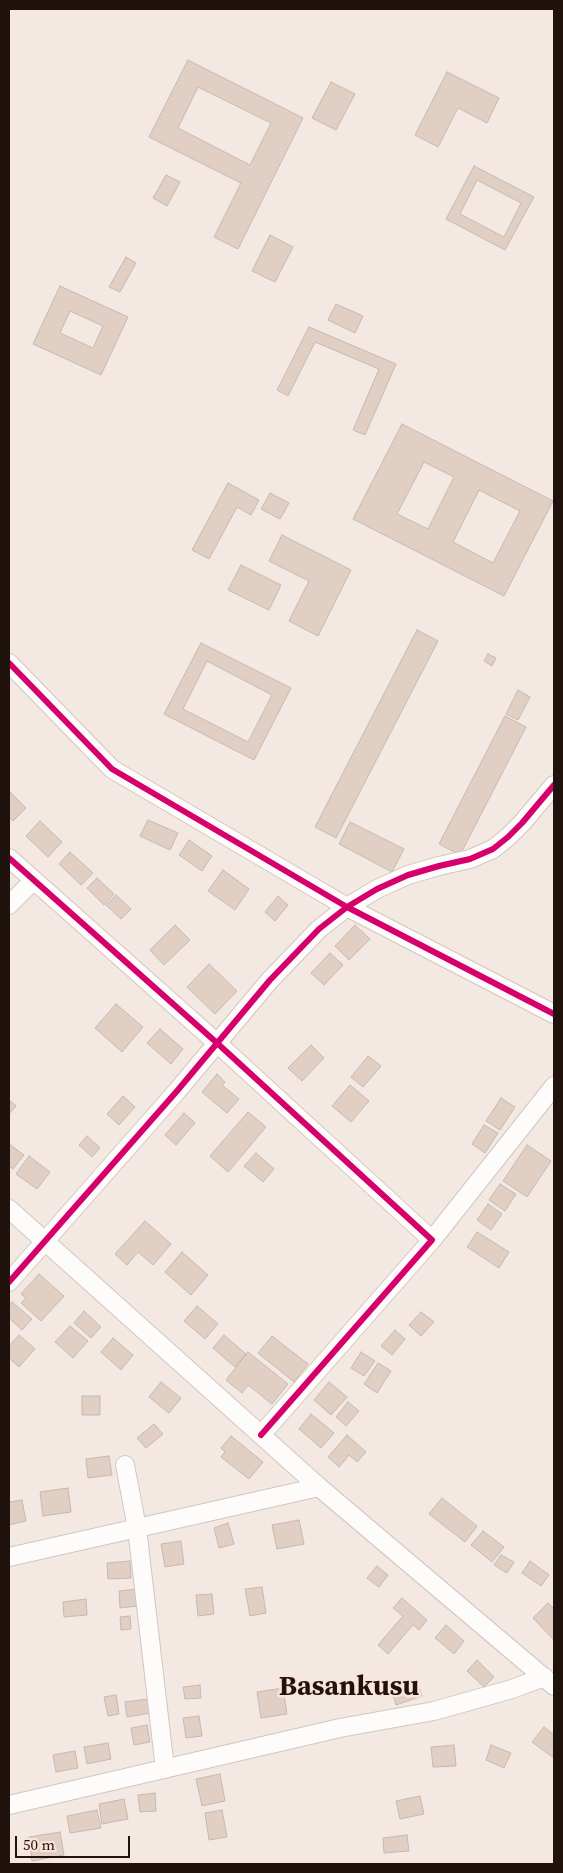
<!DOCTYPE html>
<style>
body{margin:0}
#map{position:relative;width:563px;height:1873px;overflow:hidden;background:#f4e8e3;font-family:"Source Serif 4",serif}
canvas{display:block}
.frame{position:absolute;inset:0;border:10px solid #20130d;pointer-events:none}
.scale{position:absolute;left:15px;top:1836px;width:115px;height:22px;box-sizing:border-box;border:2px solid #20130d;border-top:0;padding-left:6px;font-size:15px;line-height:18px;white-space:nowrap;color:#20130d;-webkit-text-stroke:4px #fce4db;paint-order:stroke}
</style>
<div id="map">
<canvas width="563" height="1873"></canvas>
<div class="frame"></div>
<div class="scale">50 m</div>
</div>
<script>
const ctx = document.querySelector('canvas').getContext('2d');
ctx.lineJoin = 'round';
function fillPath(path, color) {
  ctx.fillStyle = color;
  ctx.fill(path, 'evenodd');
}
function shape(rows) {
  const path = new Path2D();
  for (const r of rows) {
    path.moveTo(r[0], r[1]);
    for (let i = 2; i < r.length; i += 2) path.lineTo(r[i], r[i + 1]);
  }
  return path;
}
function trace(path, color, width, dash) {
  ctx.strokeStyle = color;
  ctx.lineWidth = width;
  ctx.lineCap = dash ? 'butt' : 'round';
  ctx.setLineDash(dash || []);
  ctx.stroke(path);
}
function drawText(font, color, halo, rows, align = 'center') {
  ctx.font = font + ' "Source Serif 4",serif';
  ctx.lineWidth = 5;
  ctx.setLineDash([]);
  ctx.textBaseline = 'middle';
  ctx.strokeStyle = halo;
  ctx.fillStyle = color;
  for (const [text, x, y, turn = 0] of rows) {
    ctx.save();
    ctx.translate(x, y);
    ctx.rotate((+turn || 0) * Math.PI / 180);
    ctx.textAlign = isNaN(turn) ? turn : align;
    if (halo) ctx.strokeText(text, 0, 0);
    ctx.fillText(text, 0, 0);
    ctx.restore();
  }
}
const building = shape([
 [188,60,303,118,238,249,214,237,241,183,149,137,188,60],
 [198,87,271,123,250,165,178,128,198,87],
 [447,72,499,98,487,123,458,108,438,147,415,135,447,72],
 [331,82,355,94,336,130,312,118,331,82],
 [474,166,534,197,505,250,446,219,474,166],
 [477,180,521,203,504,237,460,214,477,180],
 [166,175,180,182,167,206,153,198,166,175],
 [270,235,293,247,275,282,252,271,270,235],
 [126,257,136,263,120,292,109,287,126,257],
 [60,286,128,317,101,375,33,344,60,286],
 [70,311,103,326,93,348,60,333,70,311],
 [336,304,363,316,355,333,328,320,336,304],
 [309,327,396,364,365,435,353,430,379,369,315,342,288,396,277,390,309,327],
 [402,424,553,501,504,596,353,519,402,424],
 [424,462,454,477,428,529,397,514,424,462],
 [479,490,520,511,493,563,453,542,479,490],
 [228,483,259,500,251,515,237,507,209,559,192,550,228,483],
 [270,493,289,503,280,519,261,509,270,493],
 [282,535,351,570,318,636,289,621,309,581,269,561,282,535],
 [241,565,281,585,269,610,228,590,241,565],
 [417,630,438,641,336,838,315,827,417,630],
 [201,643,291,688,254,760,164,714,201,643],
 [207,661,272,695,248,742,183,709,207,661],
 [488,654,496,658,492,666,484,661,488,654],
 [518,690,530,697,518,720,506,714,518,690],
 [505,716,526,727,460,855,439,844,505,716],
 [9,791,26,808,13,821,9,817,9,791],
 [148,820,178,833,170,850,140,836,148,820],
 [40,821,62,842,48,857,26,836,40,821],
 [350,822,404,849,392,872,339,844,350,822],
 [189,840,212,856,202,871,179,855,189,840],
 [70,852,93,873,81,885,59,864,70,852],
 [223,870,249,889,235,910,208,891,223,870],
 [97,878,114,894,104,905,87,888,97,878],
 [116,895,131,909,121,919,106,905,116,895],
 [278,896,288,905,275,921,265,912,278,896],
 [175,925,190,940,164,965,150,950,175,925],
 [355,925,370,939,349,960,335,946,355,925],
 [330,953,343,965,324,985,311,973,330,953],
 [209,964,237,991,215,1014,187,987,209,964],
 [116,1004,143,1027,122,1052,95,1028,116,1004],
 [160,1029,183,1049,171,1064,147,1043,160,1029],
 [311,1045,324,1058,302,1081,288,1068,311,1045],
 [368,1056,381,1066,363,1087,351,1077,368,1056],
 [217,1074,225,1082,222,1085,239,1099,227,1113,202,1092,217,1074],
 [350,1085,369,1101,351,1122,332,1106,350,1085],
 [123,1096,135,1107,119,1125,107,1114,123,1096],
 [501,1098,515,1107,500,1130,486,1121,501,1098],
 [9,1100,16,1106,9,1114,9,1100],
 [248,1112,266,1127,228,1172,210,1156,248,1112],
 [184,1113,195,1123,176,1145,165,1135,184,1113],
 [484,1125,498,1133,485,1153,472,1144,484,1125],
 [87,1136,100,1148,92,1157,79,1145,87,1136],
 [9,1144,24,1155,13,1169,9,1166,9,1144],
 [527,1145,551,1161,527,1197,503,1181,527,1145],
 [256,1153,274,1169,263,1182,244,1166,256,1153],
 [29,1156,50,1172,37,1189,16,1174,29,1156],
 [500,1184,516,1194,505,1211,489,1200,500,1184],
 [488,1204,502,1214,491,1230,477,1220,488,1204],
 [145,1221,171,1244,153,1265,138,1252,127,1265,115,1254,145,1221],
 [477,1232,509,1252,499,1268,467,1247,477,1232],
 [182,1252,208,1275,191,1295,165,1272,182,1252],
 [39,1274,64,1296,41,1321,21,1303,26,1298,21,1294,39,1274],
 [12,1302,32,1319,22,1330,9,1318,9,1306,12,1302],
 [197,1306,218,1324,205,1339,184,1321,197,1306],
 [84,1311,101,1327,91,1338,74,1323,84,1311],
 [421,1312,434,1322,421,1336,409,1325,421,1312],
 [70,1326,88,1341,73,1358,55,1342,70,1326],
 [395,1330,405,1339,392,1355,381,1346,395,1330],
 [19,1335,35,1349,19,1367,9,1358,9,1346,19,1335],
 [224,1335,246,1354,235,1367,213,1348,224,1335],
 [272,1336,308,1364,294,1382,258,1353,272,1336],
 [113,1338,133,1355,121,1370,101,1352,113,1338],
 [248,1352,288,1384,272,1404,248,1385,242,1393,226,1380,248,1352],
 [361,1352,375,1361,364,1376,351,1368,361,1352],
 [378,1363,391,1371,377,1393,364,1384,378,1363],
 [161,1382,181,1398,169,1413,149,1397,161,1382],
 [329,1382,347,1397,331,1415,314,1400,329,1382],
 [82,1396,100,1396,100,1415,82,1415,82,1396],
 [348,1402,359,1411,346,1426,336,1417,348,1402],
 [311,1414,334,1433,321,1448,299,1429,311,1414],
 [154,1424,163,1434,146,1448,137,1438,154,1424],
 [347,1435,366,1452,357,1462,349,1455,339,1467,328,1457,347,1435],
 [231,1436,263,1462,249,1479,221,1457,225,1452,221,1448,231,1436],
 [109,1456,112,1475,88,1478,86,1459,109,1456],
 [68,1488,71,1512,43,1516,40,1492,68,1488],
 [442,1498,477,1526,465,1542,429,1514,442,1498],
 [22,1500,26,1521,9,1525,9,1502,22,1500],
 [299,1520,304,1544,277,1549,272,1525,299,1520],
 [228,1523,234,1544,219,1548,214,1528,228,1523],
 [483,1531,504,1547,492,1562,471,1545,483,1531],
 [181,1541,184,1564,165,1567,161,1544,181,1541],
 [501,1555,514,1562,507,1573,494,1565,501,1555],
 [130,1561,131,1578,108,1579,107,1563,130,1561],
 [530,1561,549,1575,541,1586,522,1573,530,1561],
 [377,1566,388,1575,379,1587,367,1578,377,1566],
 [262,1587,266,1613,250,1616,245,1589,262,1587],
 [137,1589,138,1606,120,1608,119,1591,137,1589],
 [212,1594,214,1614,198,1616,196,1595,212,1594],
 [402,1598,427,1620,419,1630,413,1625,388,1654,378,1645,403,1616,393,1608,402,1598],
 [86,1599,87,1615,64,1617,63,1602,86,1599],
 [548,1603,554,1609,554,1640,533,1618,548,1603],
 [130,1616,131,1629,121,1630,120,1617,130,1616],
 [446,1625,464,1641,454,1654,435,1638,446,1625],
 [477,1660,494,1677,484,1687,467,1671,477,1660],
 [417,1680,422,1696,396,1705,391,1689,417,1680],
 [200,1685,201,1698,185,1699,183,1687,200,1685],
 [283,1688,287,1714,261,1718,257,1692,283,1688],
 [116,1695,119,1714,108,1716,104,1697,116,1695],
 [148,1699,150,1713,127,1717,125,1702,148,1699],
 [199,1716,202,1736,186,1738,183,1718,199,1716],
 [147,1725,150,1742,134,1745,131,1728,147,1725],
 [544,1727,554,1735,554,1758,532,1742,544,1727],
 [108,1743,111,1759,87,1764,84,1747,108,1743],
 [454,1745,456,1766,433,1767,431,1747,454,1745],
 [491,1745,511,1753,504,1768,486,1760,491,1745],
 [75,1751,78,1768,56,1772,53,1755,75,1751],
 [220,1774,225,1801,202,1806,196,1779,220,1774],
 [155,1793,156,1811,140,1812,138,1795,155,1793],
 [420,1796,424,1814,400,1819,396,1801,420,1796],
 [124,1799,128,1819,102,1824,99,1804,124,1799],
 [97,1810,101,1828,70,1833,67,1816,97,1810],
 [222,1810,227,1837,209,1840,205,1813,222,1810],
 [60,1832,64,1855,32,1861,29,1837,60,1832],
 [407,1835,409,1851,384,1853,383,1838,407,1835]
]);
fillPath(building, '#e1cfc4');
trace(building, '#c4b9b2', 1);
const minor = shape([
 [9,663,112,769,347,907,554,1014],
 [9,858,217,1043,432,1240,261,1435],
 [9,905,34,880],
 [9,1209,319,1487,554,1686],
 [432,1240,554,1086],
 [9,1282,177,1091,270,980,319,929,347,907,377,889,408,875,439,866,470,859,493,849,508,837,522,823,554,785],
 [125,1465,137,1528,165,1769],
 [9,1557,319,1487],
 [9,1805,340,1728,434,1711,512,1689,544,1677]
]);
trace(minor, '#d2c6c1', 20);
trace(minor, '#fdfcfb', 18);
trace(shape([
 [9,663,112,769,347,907,554,1014],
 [9,858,217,1043,432,1240,261,1435],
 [9,1282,177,1091,270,980,319,929,347,907,377,889,408,875,439,866,470,859,493,849,508,837,522,823,554,785]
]), '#d6006c', 6);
drawText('bold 28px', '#20130d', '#fce4db', [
 ["Basankusu",349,1688]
]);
</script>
